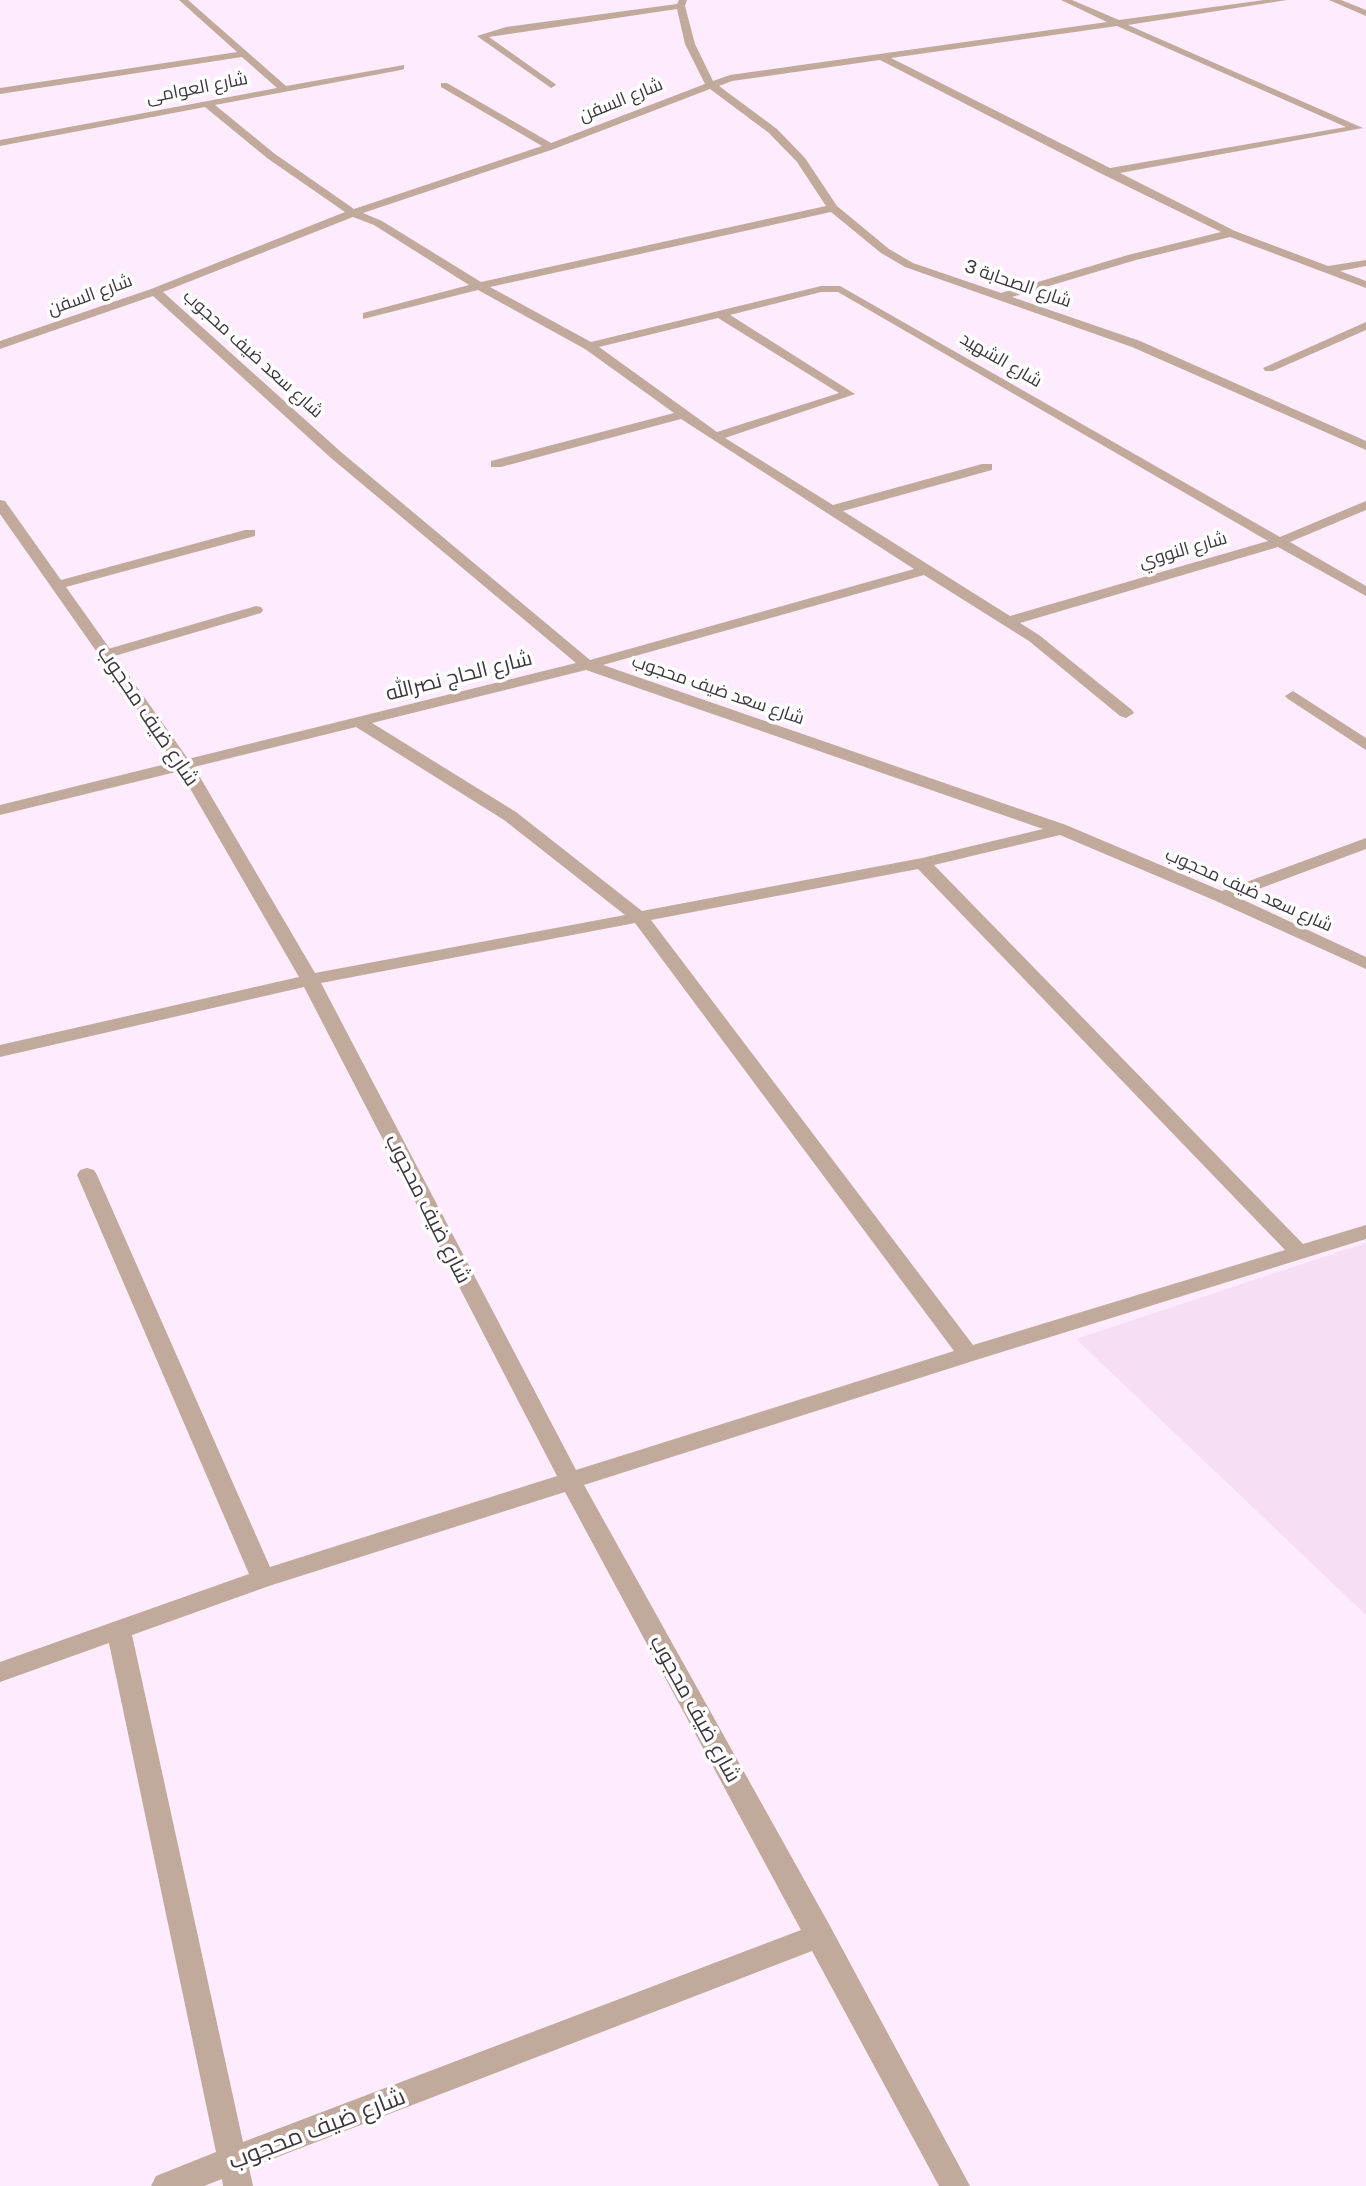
<!DOCTYPE html>
<meta charset="utf-8">
<style>
body{margin:0}
canvas{display:block;background:#feebfd}
</style>
<canvas width="1366" height="2186"></canvas>
<script>
const ctx = document.querySelector('canvas').getContext('2d');
ctx.lineJoin = 'round';
function fillPath(path, color) {
  ctx.fillStyle = color;
  ctx.fill(path, 'evenodd');
}
function shape(rows) {
  const path = new Path2D();
  for (const r of rows) {
    path.moveTo(r[0], r[1]);
    for (let i = 2; i < r.length; i += 2) path.lineTo(r[i], r[i + 1]);
  }
  return path;
}
function drawText(font, color, halo, rows, align = 'center') {
  ctx.font = font + ' "Public Sans",Cairo,sans-serif';
  ctx.lineWidth = 7;
  ctx.setLineDash([]);
  ctx.textBaseline = 'middle';
  ctx.strokeStyle = halo;
  ctx.fillStyle = color;
  for (const [text, x, y, turn = 0] of rows) {
    ctx.save();
    ctx.translate(x, y);
    ctx.rotate((+turn || 0) * Math.PI / 180);
    ctx.textAlign = isNaN(turn) ? turn : align;
    if (halo) ctx.strokeText(text, 0, 0);
    ctx.fillText(text, 0, 0);
    ctx.restore();
  }
}
fillPath(shape([
 [1366,1243,1366,1615,1076,1339]
]), '#f6def5');
fillPath(shape([
 [256,606,261,607,263,610,261,613,111,657,101,657,98,654,101,651,256,606]
]), '#c1aa9c');
fillPath(shape([
 [179,0,188,0,286,86,404,65,404,69,401,70,215,105,275,154,354,209,542,146,441,87,441,83,447,83,551,143,705,84,685,44,677,9,489,37,554,83,556,85,551,88,477,36,506,27,677,4,679,0,687,0,685,6,695,44,713,81,730,75,1107,22,1061,0,1072,0,1119,20,1264,0,1287,0,1128,25,1363,128,1120,173,1235,231,1328,266,1366,260,1366,266,1340,271,1366,281,1366,288,1230,237,1136,260,1012,297,1140,341,1366,441,1366,450,1132,347,905,267,881,253,831,212,490,287,591,342,821,286,840,286,1280,537,1366,501,1366,510,1290,542,1366,586,1366,596,1278,547,1020,623,1039,635,1132,710,1134,713,1126,718,1120,716,1029,641,924,575,603,665,1066,825,1222,891,1366,838,1366,849,1237,897,1366,957,1366,969,1216,901,1060,835,934,865,1303,1244,1366,1225,1366,1239,976,1360,584,1485,830,1926,970,2186,939,2186,812,1951,249,2168,253,2186,223,2186,222,2179,204,2186,151,2186,156,2176,216,2152,109,1643,0,1682,0,1662,249,1574,77,1175,80,1170,87,1168,94,1170,97,1175,270,1567,557,1476,304,987,0,1057,0,1045,299,977,180,771,0,815,0,805,174,762,0,514,0,500,5,501,61,580,245,530,255,530,255,536,66,587,188,759,576,663,331,458,153,296,0,349,0,341,151,289,345,212,267,158,205,107,0,146,0,140,277,88,242,57,0,94,0,88,237,52,179,0],
 [1117,26,1346,127,1110,168,891,58,1117,26],
 [880,60,1102,174,1221,232,1128,255,1001,293,913,263,889,249,837,206,805,158,777,129,719,86,732,81,880,60],
 [710,89,769,133,797,162,826,206,481,282,382,221,363,213,554,149,710,89],
 [353,217,374,225,469,285,363,313,363,319,478,290,585,349,674,413,491,461,491,467,501,467,681,419,914,569,590,660,341,452,163,292,353,217],
 [821,292,838,292,1268,541,1010,616,843,511,992,470,992,464,982,464,833,505,725,438,855,394,730,315,821,292],
 [718,318,839,393,717,432,599,347,718,318],
 [586,670,1043,829,922,858,642,911,516,812,372,723,586,670],
 [356,727,504,820,625,915,315,973,194,767,356,727],
 [918,869,1285,1250,973,1345,651,920,918,869],
 [635,923,954,1351,576,1470,321,983,635,923],
 [565,1492,801,1930,243,2142,132,1635,269,1586,565,1492],
 [1329,0,1341,0,1366,10,1366,16,1329,0],
 [1366,322,1366,330,1273,371,1265,371,1263,368,1366,322],
 [1293,691,1366,738,1366,750,1288,699,1285,696,1293,691]
]), '#c1aa9c');
drawText('18px', '#3e373e', '#fff', [
 ["شارع العوامى",197,88,-11],
 ["شارع السفن",621,100,-22],
 ["شارع الصحابة 3",1018,284,19],
 ["شارع السفن",90,295,-20],
 ["شارع سعد ضيف محجوب",253,354,42],
 ["شارع الشهيد",1001,360,30],
 ["شارع النووي",1183,550,-16],
 ["شارع سعد ضيف محجوب",718,690,19],
 ["شارع سعد ضيف محجوب",1249,890,24]
]);
drawText('21px', '#3e373e', '#fff', [
 ["شارع الحاج نصرالله",459,676,-14],
 ["شارع ضيف محجوب",148,716,56],
 ["شارع ضيف محجوب",428,1209,63],
 ["شارع ضيف محجوب",695,1709,61]
]);
drawText('24px', '#3e373e', '#fff', [
 ["شارع ضيف محجوب",317,2129,-21]
]);
</script>
